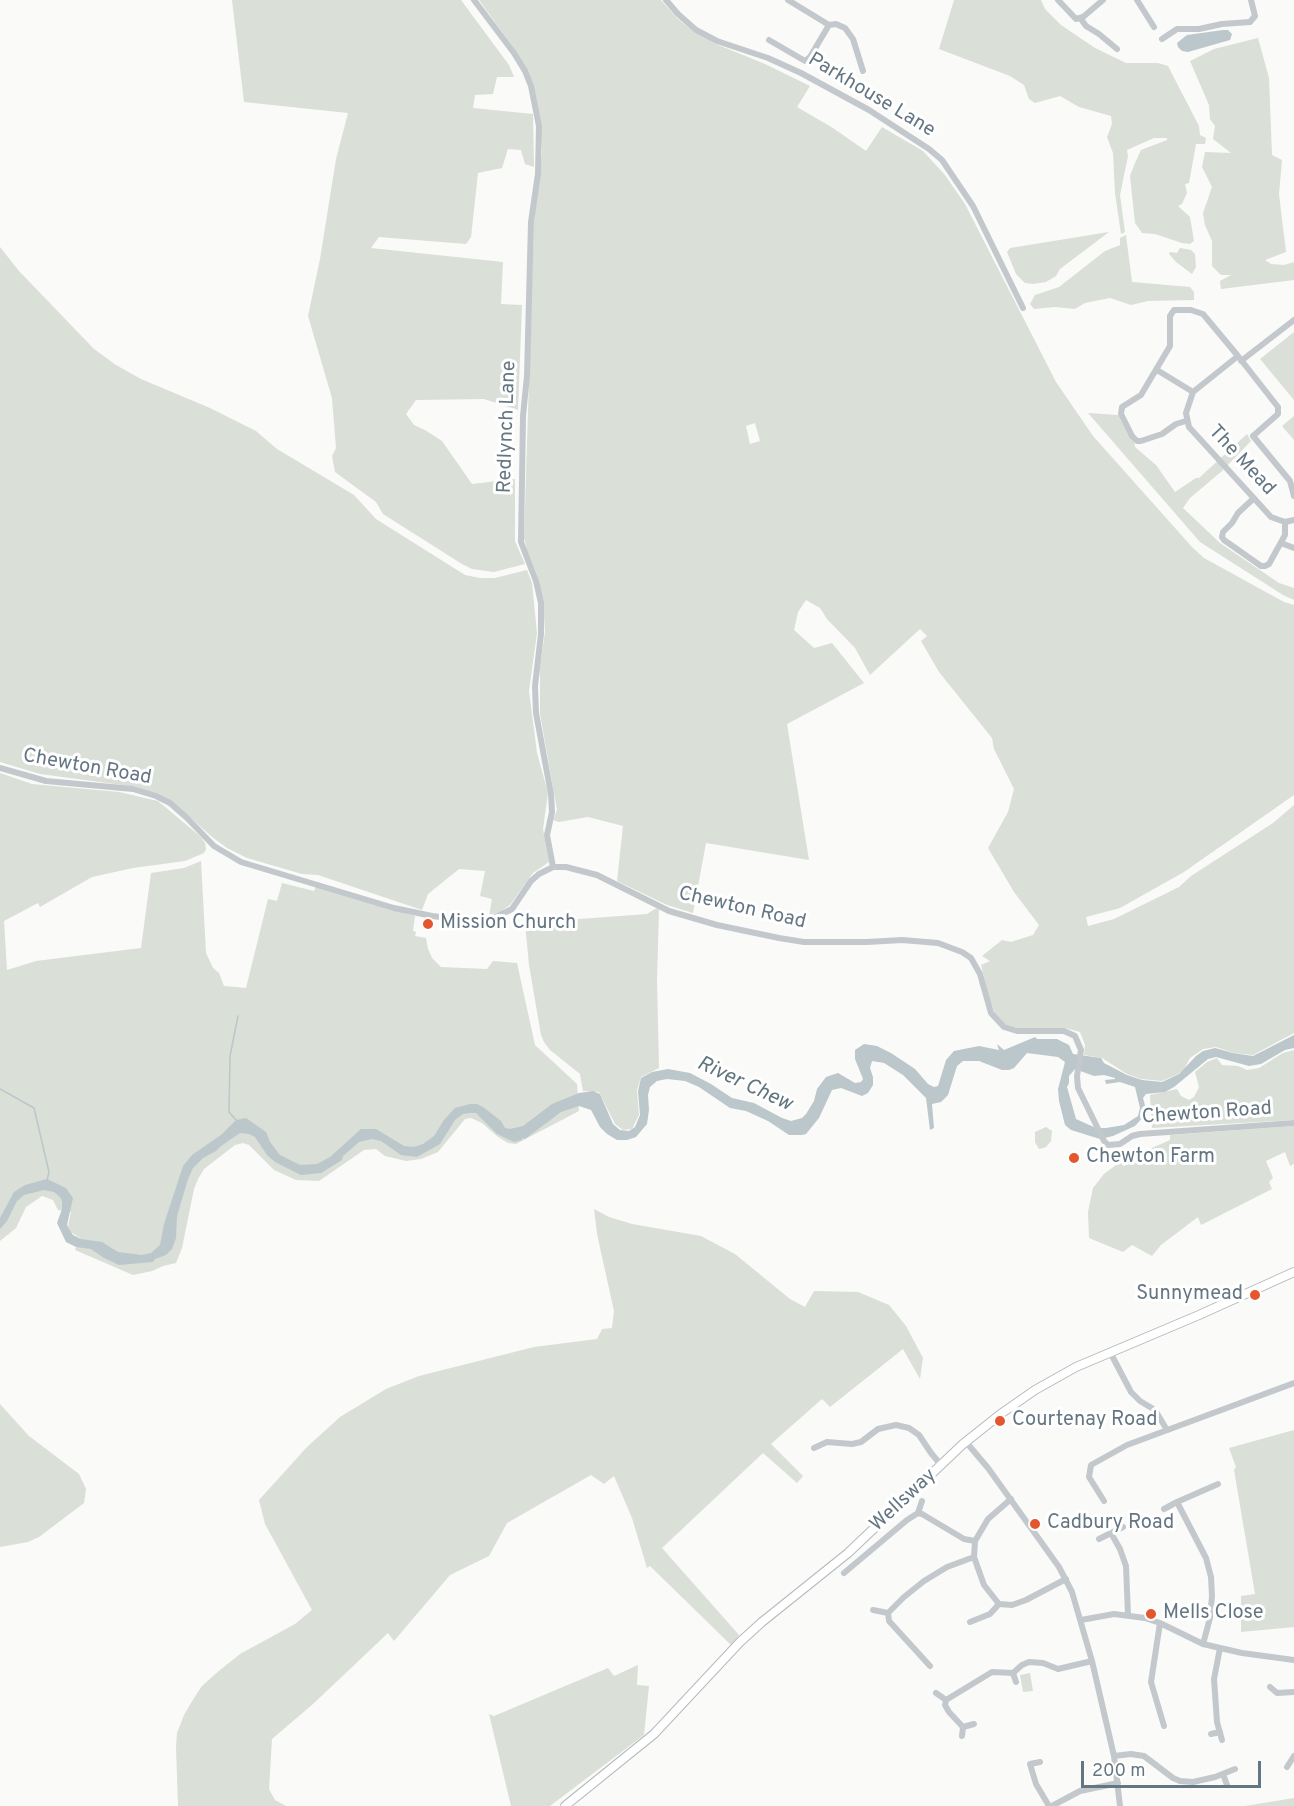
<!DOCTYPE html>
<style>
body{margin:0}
#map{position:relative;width:1294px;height:1806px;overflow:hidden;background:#fafaf8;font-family:Overpass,sans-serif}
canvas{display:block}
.scale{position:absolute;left:1081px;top:1761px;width:180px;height:27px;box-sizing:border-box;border:3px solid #657683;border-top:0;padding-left:8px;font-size:18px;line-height:21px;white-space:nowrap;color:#657683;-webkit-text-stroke:4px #fff;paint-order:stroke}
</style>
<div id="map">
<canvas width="1294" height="1806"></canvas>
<div class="scale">200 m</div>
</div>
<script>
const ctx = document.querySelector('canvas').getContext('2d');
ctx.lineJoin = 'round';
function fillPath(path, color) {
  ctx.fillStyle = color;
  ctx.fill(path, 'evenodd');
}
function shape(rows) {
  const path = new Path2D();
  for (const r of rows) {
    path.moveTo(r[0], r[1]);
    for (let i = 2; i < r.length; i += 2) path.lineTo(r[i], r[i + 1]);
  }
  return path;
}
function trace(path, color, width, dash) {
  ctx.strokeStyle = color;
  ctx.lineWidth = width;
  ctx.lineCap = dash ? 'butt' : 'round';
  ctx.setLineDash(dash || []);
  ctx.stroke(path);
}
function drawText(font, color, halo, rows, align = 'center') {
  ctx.font = font + ' Overpass,sans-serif';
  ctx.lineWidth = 6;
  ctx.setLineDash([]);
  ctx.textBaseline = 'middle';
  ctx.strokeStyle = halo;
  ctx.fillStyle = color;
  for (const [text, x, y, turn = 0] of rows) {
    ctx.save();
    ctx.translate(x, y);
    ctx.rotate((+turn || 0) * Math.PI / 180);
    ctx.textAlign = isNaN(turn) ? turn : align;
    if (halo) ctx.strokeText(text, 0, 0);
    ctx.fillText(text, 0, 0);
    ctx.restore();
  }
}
fillPath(shape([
 [232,0,461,0,509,65,514,77,497,77,493,94,475,95,473,108,533,114,534,167,525,164,521,150,508,149,502,168,478,173,471,237,466,244,379,237,371,248,503,262,501,304,522,305,518,410,484,399,416,400,406,414,414,425,425,430,442,441,472,484,515,479,515,541,525,564,494,572,472,569,462,564,383,514,376,502,335,472,332,456,336,448,332,398,308,316,320,259,336,159,348,113,244,102],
 [479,0,661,0,678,19,695,33,716,44,765,64,810,86,797,107,833,128,866,151,882,127,923,151,945,175,965,204,1056,382,1093,436,1192,547,1204,558,1284,602,1294,605,1294,795,1184,872,1120,908,1086,917,1088,926,1114,919,1179,887,1191,876,1273,823,1294,805,1294,1033,1253,1055,1234,1053,1216,1047,1203,1049,1190,1058,1184,1069,1178,1074,1162,1081,1141,1079,1127,1074,1102,1058,1084,1055,1085,1045,1080,1032,1065,1028,1016,1028,1004,1024,997,1018,991,1004,981,965,990,961,982,956,1002,940,1011,942,1033,935,1039,925,1014,892,988,848,1008,812,1014,789,994,749,992,738,939,672,921,641,927,636,920,629,870,675,855,648,827,619,820,608,806,600,798,612,794,630,814,648,832,643,864,683,787,724,809,860,706,843,693,913,667,905,617,881,623,826,588,817,559,822,553,820,557,810,540,714,540,667,545,632,543,602,537,575,527,550,524,538,534,222,542,152,541,122,518,54],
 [755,423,760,441,750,444,746,426],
 [954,0,1041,0,1045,9,1061,25,1095,48,1126,63,1158,63,1168,66,1199,126,1200,135,1206,138,1205,144,1196,144,1189,183,1185,184,1187,193,1182,204,1178,206,1190,217,1194,241,1190,244,1182,243,1155,234,1142,233,1135,223,1130,176,1135,163,1141,150,1167,140,1167,138,1154,138,1127,150,1128,156,1120,195,1125,232,1121,234,1115,193,1113,153,1107,137,1112,124,1111,116,1079,107,1060,96,1035,103,1029,99,1024,85,1010,76,939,49],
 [1258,38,1269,78,1272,155,1282,160,1279,194,1286,252,1265,260,1271,264,1284,265,1294,262,1294,280,1221,289,1220,281,1231,275,1221,275,1212,266,1212,241,1205,225,1203,213,1212,187,1202,167,1205,152,1231,153,1213,139,1215,126,1210,119,1209,105,1190,61,1214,49],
 [1109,232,1060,269,1056,276,1046,282,1033,284,1025,283,1016,274,1007,252,1010,248],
 [1126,235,1132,282,1190,287,1194,292,1194,300,1148,301,1131,305,1110,298,1085,303,1075,309,1055,307,1034,309,1030,304,1035,295,1059,287,1105,251,1120,245,1120,238],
 [0,247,19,271,94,349,116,365,141,379,210,408,256,431,277,449,354,495,376,519,465,575,480,578,495,578,527,570,532,583,537,633,529,691,537,753,548,793,543,829,549,862,533,873,510,905,500,912,489,916,492,899,480,896,485,871,459,869,428,894,422,910,318,875,302,874,247,858,227,848,212,837,183,811,137,787,40,774,0,762],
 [1180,248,1191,250,1195,254,1196,267,1192,274,1176,262,1169,254,1170,252,1177,253],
 [1294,332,1294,400,1260,359],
 [1088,413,1118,415,1130,438,1134,442,1135,447,1156,465,1175,492,1196,478,1199,478,1247,434,1251,441,1222,471,1190,498,1183,508,1220,543,1279,583,1294,588,1294,600,1283,595,1200,542],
 [1294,416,1294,440,1282,426],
 [0,773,32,784,119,792,158,801,201,837,205,843,206,849,204,853,185,861,133,868,92,877,40,907,38,903,4,921,7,970,36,961,141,948,151,873,184,868,201,861,206,953,213,968,219,973,224,986,246,988,268,899,277,901,282,883,314,891,316,886,415,916,413,931,416,932,415,936,426,938,428,949,432,958,441,967,487,969,493,961,517,963,535,1045,577,1084,579,1111,516,1144,508,1143,498,1137,482,1123,471,1118,465,1119,438,1152,421,1159,406,1161,385,1156,376,1149,364,1150,319,1181,296,1180,274,1170,249,1145,243,1143,235,1145,204,1169,198,1179,194,1189,182,1248,176,1263,163,1266,152,1271,133,1275,75,1250,80,1238,71,1232,68,1226,71,1212,58,1210,53,1200,42,1196,26,1207,16,1228,0,1241],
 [659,908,657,981,659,1068,641,1077,637,1090,639,1115,632,1129,623,1130,615,1124,599,1092,583,1091,580,1074,550,1050,544,1042,541,1035,529,965,525,923,647,914,655,909],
 [1294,1050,1294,1120,1152,1128,1150,1095,1177,1089,1181,1096,1189,1100,1194,1097,1199,1087,1195,1072,1207,1062,1217,1058,1222,1065,1238,1066,1247,1070,1259,1068,1283,1053],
 [1294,1126,1294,1164,1290,1166,1285,1152,1266,1161,1273,1178,1269,1182,1272,1189,1201,1225,1198,1217,1161,1245,1152,1256,1132,1245,1123,1252,1089,1238,1088,1212,1093,1188,1104,1174,1120,1162,1124,1166,1137,1159,1138,1154,1170,1140,1170,1135],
 [1046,1127,1052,1131,1051,1141,1046,1147,1039,1149,1035,1142,1035,1132],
 [594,1209,609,1217,632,1224,701,1236,735,1254,790,1299,805,1307,814,1291,858,1292,889,1305,906,1326,923,1358,920,1379,903,1349,830,1407,822,1399,771,1444,803,1476,797,1483,763,1453,662,1548,739,1635,732,1646,650,1566,647,1568,632,1518,614,1476,604,1484,591,1475,507,1523,489,1556,450,1575,394,1641,388,1633,313,1704,272,1739,269,1789,275,1800,286,1806,178,1806,176,1747,177,1733,184,1715,194,1698,202,1686,220,1670,240,1654,295,1624,312,1610,265,1524,259,1500,307,1447,340,1417,386,1389,419,1376,534,1347,597,1339,602,1329,612,1328,614,1311,597,1234],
 [0,1404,29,1436,79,1474,86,1489,84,1503,39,1537,28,1542,0,1547],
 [1294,1430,1294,1627,1241,1632,1241,1596,1255,1594,1234,1470,1236,1467,1229,1448],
 [638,1665,637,1685,649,1686,644,1735,550,1806,511,1806,489,1714,494,1716,608,1668,614,1676],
 [1030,1673,1033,1691,1023,1692,1020,1675],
 [1294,1798,1294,1806,1245,1806]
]), '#dadfd7');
fillPath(shape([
 [1223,30,1228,30,1232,34,1230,40,1188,52,1182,51,1178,47,1177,43,1187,35],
 [1294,1035,1294,1048,1285,1050,1261,1064,1249,1066,1216,1057,1208,1059,1174,1087,1165,1092,1146,1094,1143,1098,1147,1113,1135,1126,1113,1136,1100,1139,1071,1130,1065,1125,1059,1101,1058,1089,1065,1062,1058,1057,1027,1053,1014,1068,1009,1070,1002,1070,979,1061,963,1061,957,1066,948,1095,941,1102,932,1104,934,1128,930,1130,926,1098,903,1075,884,1063,872,1061,870,1068,873,1077,873,1085,868,1093,862,1096,841,1088,832,1090,819,1118,806,1134,802,1135,789,1135,768,1121,746,1111,730,1108,699,1087,685,1081,667,1079,657,1081,650,1087,648,1095,649,1110,647,1124,636,1137,627,1140,617,1140,607,1134,600,1127,591,1110,579,1106,561,1112,525,1139,522,1138,522,1140,514,1142,497,1134,476,1113,469,1113,463,1114,455,1120,440,1144,417,1157,401,1155,381,1141,372,1139,359,1142,343,1156,342,1160,321,1173,301,1175,275,1162,267,1155,255,1137,249,1134,240,1133,221,1146,216,1151,203,1158,193,1168,188,1179,177,1216,176,1238,172,1249,166,1255,155,1259,153,1262,119,1265,104,1258,91,1249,76,1247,66,1242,57,1223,62,1209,62,1201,60,1197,54,1192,44,1190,24,1195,17,1201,7,1221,0,1229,0,1218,14,1192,25,1185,47,1179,66,1188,73,1198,67,1225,73,1235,81,1239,102,1242,118,1252,142,1255,151,1253,160,1245,164,1224,183,1166,192,1155,221,1135,236,1120,246,1118,266,1132,270,1142,280,1155,300,1165,317,1164,330,1157,361,1129,376,1129,404,1146,414,1147,423,1144,434,1136,444,1120,455,1108,470,1104,477,1104,483,1107,501,1121,505,1128,510,1129,523,1126,552,1104,579,1093,593,1091,600,1094,613,1124,620,1130,629,1131,635,1127,640,1115,638,1091,641,1078,652,1072,668,1069,690,1073,711,1084,732,1098,754,1103,782,1118,791,1121,802,1118,806,1114,814,1101,817,1089,826,1077,838,1073,855,1083,861,1082,863,1079,855,1059,855,1050,864,1044,877,1046,891,1053,915,1069,928,1084,934,1087,938,1086,946,1060,954,1051,979,1046,999,1050,997,1044,1004,1050,1035,1037,1037,1039,1057,1039,1069,1045,1073,1054,1101,1058,1104,1063,1127,1075,1142,1080,1162,1082,1179,1074,1196,1056,1203,1051,1215,1048,1233,1053,1253,1056],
 [1075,1069,1094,1076,1104,1075,1115,1078,1115,1079,1105,1080,1106,1084,1120,1082,1135,1087,1140,1108,1138,1116,1124,1125,1106,1128,1096,1128,1076,1119,1067,1087,1069,1083,1069,1076]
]), '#bbc7cb');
trace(shape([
 [0,1089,34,1108,49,1172,47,1180],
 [236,1120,229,1112,230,1056,238,1016]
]), '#bbc7cb', 1.5);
const major = shape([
 [565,1806,654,1734,740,1642,762,1622,848,1553,963,1444,1002,1413,1035,1390,1076,1367,1199,1315,1294,1272]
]);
trace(major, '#b5babe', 10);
trace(shape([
 [474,0,514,53,525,71,531,86,539,126,538,174,531,222,527,376,523,416,521,542,536,581,541,603,541,634,535,686,536,713,551,794,552,812,547,835,553,867],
 [666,0,678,14,696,30,717,41,768,58,801,73,869,110,929,149,942,160,973,206,1023,308],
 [788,0,829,25,836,24,845,28,853,39,863,71],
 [1058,0,1076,19,1083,17,1103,0],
 [1137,0,1154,27],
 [1081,19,1086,26,1099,34,1117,49],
 [1162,39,1177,29,1199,29,1222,24,1250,22,1255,16,1251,0],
 [769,40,805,61,810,57,829,25],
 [1238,356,1278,407,1278,414,1253,436,1290,481,1294,496],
 [1241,361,1294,320],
 [1157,370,1193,392],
 [1186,421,1176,424,1162,434,1141,441,1137,441,1132,436,1121,414,1122,407,1141,395,1170,346,1170,316,1174,310,1191,310,1203,314,1238,356,1193,392,1186,413,1189,427,1271,517,1285,522,1294,520],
 [1253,499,1238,513,1232,523,1223,532,1222,537,1224,540,1261,566,1265,566,1269,564,1285,535,1285,522],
 [1281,543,1294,548],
 [0,768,46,781,133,789,156,796,170,803,187,818,214,846,241,862,394,908,432,916,476,921,490,920,512,909,531,881,539,874,553,867,566,867,597,875,669,911,717,925,779,938,804,942,867,942,902,940,938,943,962,952,971,958,980,974,991,1013,1004,1027,1017,1031,1064,1031,1075,1036,1081,1050,1077,1076,1078,1088,1104,1141,1108,1145,1120,1144,1132,1136,1140,1134,1294,1123],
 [1110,1352,1131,1392,1140,1401,1155,1410,1167,1430],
 [966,1442,988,1468,1059,1567,1072,1592,1092,1661,1114,1756,1120,1806],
 [814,1448,827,1442,852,1444,861,1442,878,1429,896,1425,909,1428,919,1435,931,1453,941,1465],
 [1011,1499,988,1519,975,1541,974,1557,984,1585,999,1604,1012,1605,1026,1600,1066,1579],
 [1104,1501,1089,1477,1091,1465,1127,1445,1294,1383],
 [1164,1509,1177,1502],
 [918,1513,922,1501],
 [1111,1533,1120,1549,1126,1566,1128,1615],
 [1099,1539,1123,1527],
 [844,1573,907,1520,918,1513,922,1514,964,1539,975,1541],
 [873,1610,888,1613],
 [1081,1620,1114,1614,1145,1618,1160,1623,1203,1644,1242,1653,1294,1660],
 [970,1622,990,1614,999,1604],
 [1160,1623,1151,1682,1164,1726],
 [1203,1644,1210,1618,1212,1596,1211,1577,1206,1558,1177,1502,1218,1484],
 [1220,1648,1214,1679,1217,1722,1222,1740],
 [930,1666,889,1621,888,1613,904,1597,924,1581,947,1567,974,1557],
 [1013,1673,1016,1682],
 [1270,1687,1277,1693,1294,1692],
 [936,1693,946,1700],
 [974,1724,963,1727,949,1712,945,1705,946,1700,992,1672,1013,1673,1022,1665,1029,1662,1043,1663,1058,1669,1092,1661],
 [1211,1734,1220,1732],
 [962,1736,963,1727],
 [1114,1756,1131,1754,1144,1756,1173,1778,1180,1781,1193,1782,1215,1777,1235,1769],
 [1040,1762,1030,1764,1036,1784,1049,1806],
 [1287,1767,1294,1756],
 [1223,1774,1227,1785],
 [1052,1806,1080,1791,1118,1783]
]), '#c3c8cc', 6);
trace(major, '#fff', 8);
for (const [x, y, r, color] of [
 [428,924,6,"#e4572e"],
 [1074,1158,6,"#e4572e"],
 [1255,1295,6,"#e4572e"],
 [1000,1421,6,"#e4572e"],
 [1035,1524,6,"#e4572e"],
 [1151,1614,6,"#e4572e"]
]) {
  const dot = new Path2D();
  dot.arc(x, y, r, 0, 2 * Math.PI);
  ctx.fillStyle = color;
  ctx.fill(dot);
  trace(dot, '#fff', 2);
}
drawText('20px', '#657683', '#fff', [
 ["Parkhouse Lane",871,96,31],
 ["Redlynch Lane",508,427,-88],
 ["The Mead",1241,461,47],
 ["Chewton Road",87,768,10],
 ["Chewton Road",742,909,13],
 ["Chewton Road",1207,1114,-4],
 ["Wellsway",904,1501,-43]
]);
drawText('20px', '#657683', '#fff', [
 ["Mission Church",440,924],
 ["Chewton Farm",1086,1158],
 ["Sunnymead",1243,1295,"right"],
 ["Courtenay Road",1012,1421],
 ["Cadbury Road",1047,1524],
 ["Mells Close",1163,1614]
], 'left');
drawText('italic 21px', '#60757c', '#fff', [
 ["River Chew",744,1085,25]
]);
</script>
